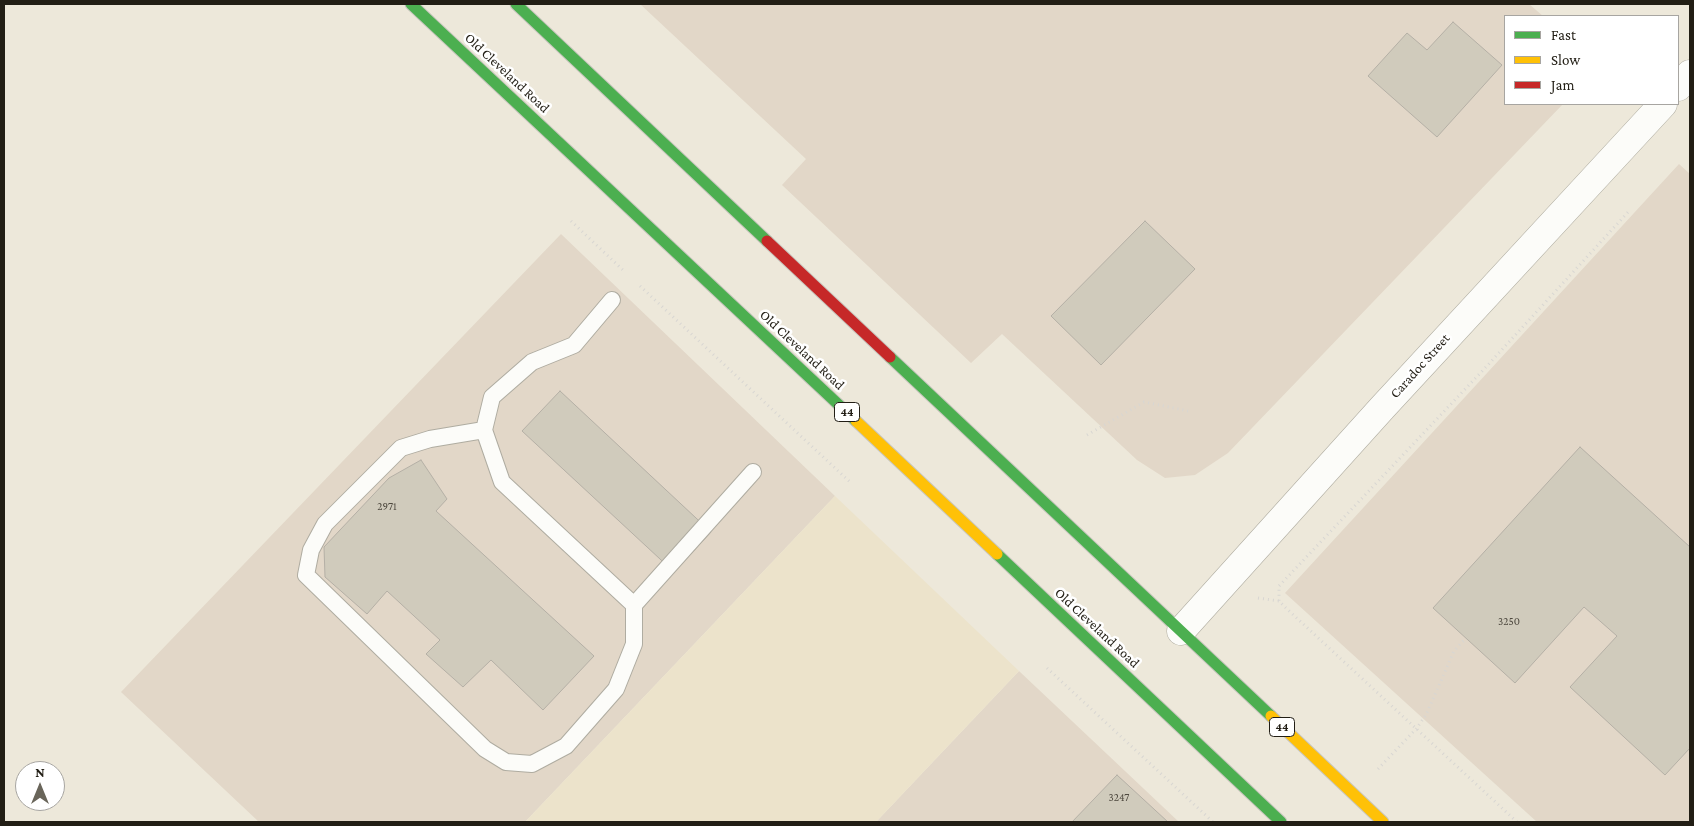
<!DOCTYPE html>
<style>
body{margin:0}
#map{position:relative;width:1694px;height:826px;overflow:hidden;background:#ede8da;font-family:"Crimson Pro",serif}
canvas{display:block}
.frame{position:absolute;inset:0;border:5px solid #221e15;pointer-events:none}
.legend{position:absolute;left:1504px;top:15px;width:175px;height:90px;box-sizing:border-box;background:#fff;border:1px solid #a7a5a1;margin:0;padding:6px 9px;list-style:none;font-size:15px;color:#221e15}
.legend li{display:flex;align-items:center;gap:10px;height:25px}
.legend b{width:25px;border:1px solid #a7a5a1}
.north{position:absolute;left:15px;top:761px;width:50px;height:50px;box-sizing:border-box;background:#fff;border:1px solid #a7a5a1;border-radius:50%;rotate:0deg;font-size:14px;font-weight:700;line-height:20px;text-align:center;color:#221e15}
.north::after{content:'';display:block;margin:auto;width:18px;height:22px;background:#69655a;clip-path:polygon(50% 0,100% 100%,50% 72%,0 100%)}
</style>
<div id="map">
<canvas width="1694" height="826"></canvas>
<div class="frame"></div>
<ul class="legend">
<li><b style="height:6px;background:#4caf50"></b>Fast</li>
<li><b style="height:6px;background:#ffc107"></b>Slow</li>
<li><b style="height:6px;background:#c62828"></b>Jam</li>
</ul>
<div class="north">N</div>
</div>
<script>
const ctx = document.querySelector('canvas').getContext('2d');
ctx.lineJoin = 'round';
function fillPath(path, color) {
  ctx.fillStyle = color;
  ctx.fill(path, 'evenodd');
}
function shape(rows) {
  const path = new Path2D();
  for (const r of rows) {
    path.moveTo(r[0], r[1]);
    for (let i = 2; i < r.length; i += 2) path.lineTo(r[i], r[i + 1]);
  }
  return path;
}
function trace(path, color, width, dash) {
  ctx.strokeStyle = color;
  ctx.lineWidth = width;
  ctx.lineCap = dash ? 'butt' : 'round';
  ctx.setLineDash(dash || []);
  ctx.stroke(path);
}
function drawText(font, color, halo, rows, align = 'center') {
  ctx.font = font + ' "Crimson Pro",serif';
  ctx.lineWidth = 5;
  ctx.setLineDash([]);
  ctx.textBaseline = 'middle';
  ctx.strokeStyle = halo;
  ctx.fillStyle = color;
  for (const [text, x, y, turn = 0] of rows) {
    ctx.save();
    ctx.translate(x, y);
    ctx.rotate((+turn || 0) * Math.PI / 180);
    ctx.textAlign = isNaN(turn) ? turn : align;
    if (halo) ctx.strokeText(text, 0, 0);
    ctx.fillText(text, 0, 0);
    ctx.restore();
  }
}
fillPath(shape([
 [640,4,1529,4,1543,16,1505,16,1505,104,1563,104,1228,453,1195,475,1165,478,1137,460,1002,334,971,363,782,185,806,159],
 [1679,164,1690,174,1690,822,1537,822,1285,593],
 [561,234,835,496,525,822,259,822,121,692],
 [1019,671,1179,822,876,822]
]), '#e2d7c8');
fillPath(shape([
 [835,496,1019,671,876,822,525,822]
]), '#ece3cb');
const building = shape([
 [1453,22,1502,65,1437,137,1368,76,1407,33,1427,50,1453,22],
 [1145,221,1195,269,1101,365,1051,316,1145,221],
 [560,391,711,532,674,572,522,431,560,391],
 [1580,447,1690,547,1690,748,1665,775,1570,687,1617,636,1584,607,1515,683,1433,608,1580,447],
 [421,460,447,499,436,511,594,656,543,710,491,660,463,687,426,654,440,640,387,591,367,614,325,577,324,547,389,478,421,460],
 [1117,775,1168,822,1072,822,1117,775]
]);
fillPath(building, '#d0cbbc');
trace(building, '#b5b0a6', 1);
const lane = shape([
 [612,300,574,345,532,362,492,397,484,430,502,482,634,605,753,472],
 [484,430,430,439,401,448,325,524,311,550,306,575,485,749,506,762,532,764,566,746,616,689,634,644,634,605]
]);
const street = shape([
 [1678,87,1690,74],
 [1181,631,1382,408,1663,104]
]);
const fast = shape([
 [411,4,856,421],
 [516,4,767,241],
 [890,357,1271,716],
 [997,554,1281,822]
]);
const slow = shape([
 [856,421,997,554],
 [1271,716,1383,822]
]);
const jam = shape([
 [767,241,890,357]
]);
trace(lane, '#afaca1', 18);
trace(street, '#afaca1', 29);
trace(fast, '#c8c6be', 13);
trace(slow, '#c8c6be', 13);
trace(jam, '#c8c6be', 13);
trace(shape([
 [571,221,625,272],
 [640,286,850,482],
 [1087,435,1144,402,1188,411],
 [1258,598,1279,601],
 [1047,668,1213,822],
 [1378,769,1416,729,1426,715,1454,651,1466,638],
 [1517,822,1287,609,1279,601,1279,586,1486,367,1630,210]
]), '#d8d6d2', 3, [1, 4]);
trace(lane, '#fcfcf9', 16);
trace(street, '#fcfcf9', 28);
trace(fast, '#4caf50', 11);
trace(slow, '#ffc107', 11);
trace(jam, '#c62828', 11);
drawText('11px', '#4e493f', null, [
 ["2971",387,507],
 ["3250",1509,622],
 ["3247",1119,798]
]);
for (const [x, y, w] of [
 [847,412,25],
 [1282,727,25]
]) {
  const box = new Path2D();
  box.roundRect(x - w / 2, y - 9.5, w, 19, 4);
  ctx.fillStyle = '#fff';
  ctx.fill(box);
  trace(box, '#221e15', 1);
}
drawText('bold 12px', '#221e15', null, [
 ["44",847,412],
 ["44",1282,727]
]);
drawText('14px', '#221e15', '#fff', [
 ["Old Cleveland Road",507,73,43],
 ["Old Cleveland Road",802,350,43],
 ["Caradoc Street",1420,366,-48],
 ["Old Cleveland Road",1097,628,43]
]);
</script>
